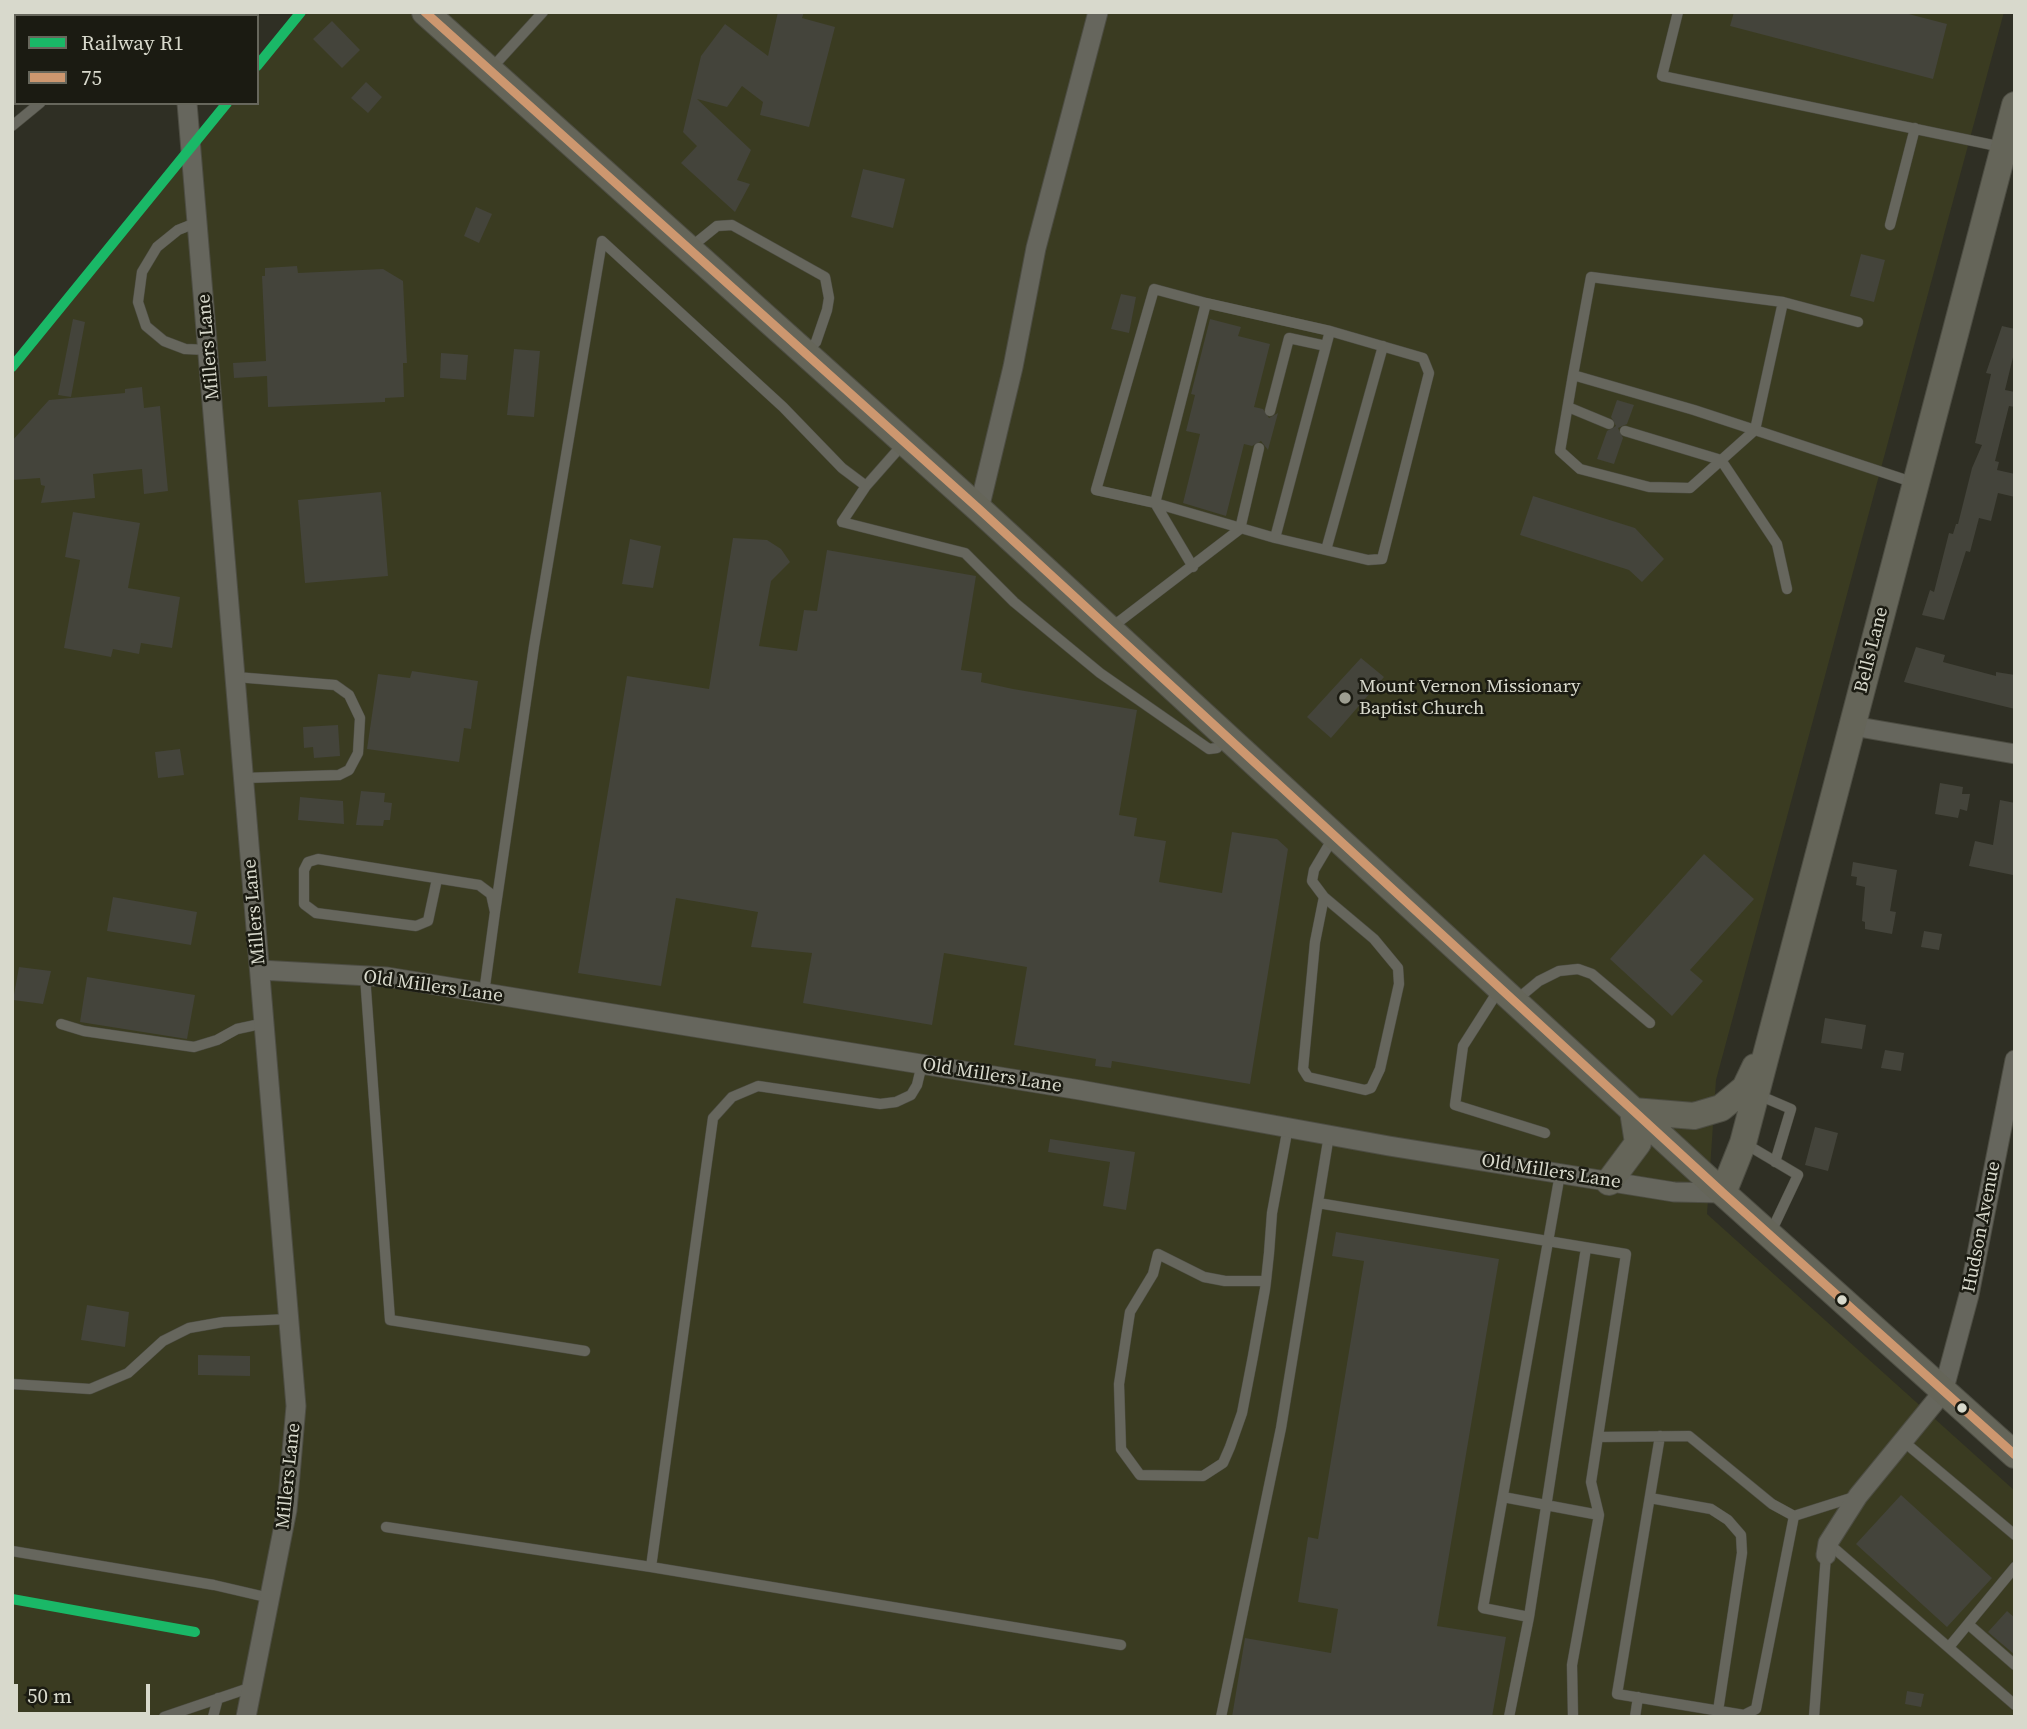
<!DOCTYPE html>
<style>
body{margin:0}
#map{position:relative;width:2027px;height:1729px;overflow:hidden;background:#2f2f24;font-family:"Source Serif 4",serif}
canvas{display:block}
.frame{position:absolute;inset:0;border:14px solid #d8d9cc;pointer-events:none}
.legend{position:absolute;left:14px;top:14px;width:245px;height:91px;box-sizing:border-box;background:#1b1b12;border:2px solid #67675c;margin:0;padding:9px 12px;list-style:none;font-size:21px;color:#d8d9cc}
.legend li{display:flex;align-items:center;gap:14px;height:35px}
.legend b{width:35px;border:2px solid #67675c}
.scale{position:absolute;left:14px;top:1684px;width:136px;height:32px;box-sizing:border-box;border:4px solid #d8d9cc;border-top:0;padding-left:9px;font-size:21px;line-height:24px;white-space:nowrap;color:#d8d9cc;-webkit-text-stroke:5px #1b1b12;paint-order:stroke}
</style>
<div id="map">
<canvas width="2027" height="1729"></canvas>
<div class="frame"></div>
<ul class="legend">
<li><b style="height:9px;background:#1ab867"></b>Railway R1</li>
<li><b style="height:9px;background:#cd976f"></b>75</li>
</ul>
<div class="scale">50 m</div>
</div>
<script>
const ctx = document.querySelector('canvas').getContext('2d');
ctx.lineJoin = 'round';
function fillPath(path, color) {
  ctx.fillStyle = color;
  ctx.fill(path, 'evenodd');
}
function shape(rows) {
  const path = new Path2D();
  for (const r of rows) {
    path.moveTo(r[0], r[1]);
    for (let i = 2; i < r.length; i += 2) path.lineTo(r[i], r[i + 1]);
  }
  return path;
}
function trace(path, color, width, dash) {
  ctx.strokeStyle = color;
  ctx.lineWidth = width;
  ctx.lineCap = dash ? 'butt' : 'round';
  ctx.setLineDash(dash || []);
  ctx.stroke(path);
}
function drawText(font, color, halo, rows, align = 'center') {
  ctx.font = font + ' "Source Serif 4",serif';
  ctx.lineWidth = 5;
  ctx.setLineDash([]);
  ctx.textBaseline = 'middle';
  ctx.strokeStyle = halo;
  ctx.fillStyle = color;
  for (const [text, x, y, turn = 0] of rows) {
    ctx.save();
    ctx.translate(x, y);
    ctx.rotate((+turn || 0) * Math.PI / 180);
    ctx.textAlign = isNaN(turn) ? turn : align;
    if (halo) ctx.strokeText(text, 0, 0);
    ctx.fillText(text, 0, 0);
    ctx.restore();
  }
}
fillPath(shape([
 [301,12,2004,12,1716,1080,1707,1214,2015,1491,2015,1717,12,1717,12,367,227,103,257,103,257,66]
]), '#3a3b21');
fillPath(shape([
 [778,12,804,12,802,18,835,27,809,127,760,115,763,102,742,86,727,107,697,99,751,150,737,180,750,184,735,212,681,163,697,146,683,132,701,56,725,24,768,56],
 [1734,12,1901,12,1947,24,1933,79,1730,26],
 [332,21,360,50,342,68,313,39],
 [366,82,382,97,368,113,351,98],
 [863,169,905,179,893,228,851,217],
 [476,207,492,214,479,243,464,236],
 [1861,254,1885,260,1874,302,1850,296],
 [297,266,298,273,383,269,403,281,407,363,403,363,404,397,385,398,385,402,268,407,267,376,234,378,233,363,266,361,262,276,265,276,265,268],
 [1121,294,1136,297,1129,333,1111,329],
 [73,319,85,322,71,397,58,395],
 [1210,319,1241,327,1238,336,1270,344,1254,407,1263,409,1269,418,1278,413,1268,450,1261,441,1252,446,1244,444,1226,516,1183,503,1200,434,1186,431,1195,395,1191,394],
 [2002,326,2015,329,2015,349,2005,390,2015,392,2015,407,2009,406,1995,461,1999,462,1997,470,2015,474,2015,497,1998,493,1991,521,1979,518,1970,552,1966,551,1944,620,1922,615,1930,590,1934,592,1949,533,1953,534,1956,524,1958,524,1972,468,1982,445,1975,443,1991,374,1986,373],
 [514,349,540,351,534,417,507,415],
 [441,353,468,355,466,380,440,378],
 [142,387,144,408,160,406,168,491,144,494,142,469,93,474,95,498,41,503,45,486,41,485,40,478,12,480,12,441,49,400,125,393,125,389],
 [1617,400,1634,405,1627,424,1618,428,1623,438,1614,464,1597,459,1607,431,1616,426,1611,417],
 [381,492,388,576,305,583,298,500],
 [1533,496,1635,528,1664,559,1642,582,1629,570,1520,535],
 [73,512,140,523,128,588,180,597,172,648,141,643,139,654,113,649,111,657,64,648,80,560,65,557],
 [733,538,767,540,781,549,790,562,771,581,759,646,797,651,804,610,817,611,827,550,976,576,961,670,982,673,981,682,1013,689,1137,710,1119,815,1137,818,1134,836,1166,841,1159,882,1222,893,1232,832,1277,839,1288,849,1250,1084,1112,1061,1111,1068,1095,1066,1096,1059,1014,1045,1027,967,944,953,932,1025,803,1003,812,953,751,947,758,912,676,898,661,986,578,973,627,676,709,689],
 [630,539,661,546,653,588,622,584],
 [1916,647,1945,655,1943,662,1996,676,1996,672,2015,675,2015,709,1904,682],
 [1361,658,1384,677,1331,738,1307,717],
 [412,671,478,681,471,729,464,728,459,762,367,749,378,674,410,678],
 [338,725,340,756,314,758,313,747,304,748,303,727],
 [180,749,184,775,158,778,155,752],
 [1940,783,1963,787,1962,794,1970,794,1967,811,1960,809,1958,818,1935,814],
 [361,791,385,793,384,802,392,803,390,820,384,820,383,826,356,825],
 [300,797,343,801,344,824,298,820],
 [2000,800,2015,803,2013,875,1969,866,1975,841,1993,845],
 [1704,854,1754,899,1690,970,1703,981,1672,1016,1610,959],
 [1853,862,1897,870,1890,911,1896,912,1892,934,1865,929,1865,922,1862,921,1865,887,1856,885,1857,877,1851,876],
 [113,897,197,912,191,945,107,931],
 [1924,931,1942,934,1939,950,1921,947],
 [19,967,51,971,43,1004,13,1000],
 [87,977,195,995,187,1039,80,1022],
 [1825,1018,1866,1025,1862,1049,1821,1043],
 [1885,1050,1904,1053,1901,1071,1881,1068],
 [1815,1127,1838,1133,1828,1171,1805,1165],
 [1050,1139,1135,1152,1126,1210,1103,1206,1110,1162,1048,1152],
 [1336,1232,1499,1259,1437,1626,1506,1637,1492,1717,1232,1717,1245,1638,1331,1653,1338,1609,1298,1602,1308,1537,1318,1539,1364,1261,1332,1256],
 [87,1305,129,1312,125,1347,81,1340],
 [198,1355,250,1356,250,1376,198,1375],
 [1901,1495,1992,1578,1947,1627,1856,1544],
 [2007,1611,2015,1618,2015,1655,1988,1632],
 [1907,1691,1924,1694,1921,1707,1905,1704]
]), '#44443b');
const service = shape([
 [1678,12,1662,76,2002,147],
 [490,70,543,12],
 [12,126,40,103],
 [198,222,178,230,157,247,142,272,138,302,146,326,164,341,185,349,209,350],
 [1890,225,1915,128],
 [691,247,717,226,732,225,825,277,829,298,827,310,816,342,807,352],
 [1783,302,1858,322],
 [1573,375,1560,451,1580,469,1649,487,1690,488,1755,430,1783,302,1591,277,1573,375,1694,410,1755,430,1915,483],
 [1568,407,1609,424],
 [1270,411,1289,338,1326,346],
 [1625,431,1721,460,1777,544,1787,589],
 [903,444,866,486,842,522,965,553,1014,602,1100,673,1209,749,1217,748,1227,737],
 [1275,538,1330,331],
 [1326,550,1383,346],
 [1193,567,1155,503,1206,303,1330,331,1423,358,1429,373,1382,559,1368,560,1275,538,1155,503,1096,490,1154,289,1206,303],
 [1112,627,1240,529,1259,448],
 [236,677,335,685,349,695,360,718,358,753,349,770,339,775,244,778],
 [437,879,428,921,416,926,316,913,304,904,304,870,308,862,318,859,479,885,491,894,495,912,484,993],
 [1324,897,1374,939,1398,968,1399,984,1380,1069,1371,1088,1365,1090,1308,1077,1303,1069,1315,942,1324,897,1312,881,1314,870,1333,838],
 [495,912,534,646,602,241,783,407,842,468,866,486],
 [365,976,390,1320,585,1351],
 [1500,988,1463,1046,1455,1105,1545,1133],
 [1515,1001,1539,981,1559,971,1578,969,1592,974,1650,1023],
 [61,1024,84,1031,194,1047,217,1040,237,1029,265,1023],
 [1756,1094,1791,1109,1775,1162],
 [1744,1143,1798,1175,1771,1232],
 [1318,1203,1626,1254,1591,1482,1599,1515,1572,1665,1573,1717],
 [1266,1281,1225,1281,1204,1277,1158,1254,1153,1274,1130,1312,1119,1384,1121,1449,1140,1475,1203,1476,1223,1463,1230,1447,1242,1413,1253,1356,1265,1289,1266,1281,1269,1253,1272,1213,1288,1127],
 [12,1384,90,1389,128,1373,163,1341,189,1328,223,1322,290,1319],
 [1660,1436,1617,1694,1744,1715,1756,1709,1794,1516],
 [1598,1437,1689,1436,1772,1504,1794,1516,1854,1497],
 [1903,1441,2015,1535],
 [1503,1497,1599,1515],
 [1650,1498,1711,1509,1728,1520,1741,1535,1742,1553,1718,1711],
 [386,1527,651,1567,713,1118,732,1097,758,1086,880,1104,896,1102,911,1095,917,1085,922,1064],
 [1828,1543,2015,1705],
 [12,1551,214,1585,270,1598],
 [651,1567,1121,1645],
 [1529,1617,1586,1248],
 [1968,1624,2015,1665],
 [1949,1647,2015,1567],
 [164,1717,252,1687],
 [213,1717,218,1698],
 [1221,1717,1281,1428,1329,1135],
 [1509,1717,1529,1617,1483,1608,1560,1174],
 [1635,1717,1638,1697],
 [1814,1717,1826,1555]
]);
const minor = shape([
 [176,12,177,16],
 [187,103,296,1406,287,1510,246,1717],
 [979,509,1013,367,1036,248,1098,12],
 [1853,726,2015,754],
 [260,970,387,977,1080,1090,1389,1146,1674,1192,1723,1193],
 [1826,1555,1828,1543,1858,1496,1943,1392,1969,1295,2015,1060]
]);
const secondary = shape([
 [425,12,979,509,1723,1193,2015,1455],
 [1609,1182,1638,1143,1633,1111,1694,1116,1721,1108,1745,1088,1755,1067],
 [1723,1193,1743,1143,2015,105]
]);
trace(service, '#4d4d43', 11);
trace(minor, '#4d4d43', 21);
trace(secondary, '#4d4d43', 28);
trace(service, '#66665d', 10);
trace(minor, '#66665d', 19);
trace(secondary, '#656559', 26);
trace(shape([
 [425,12,979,509,1723,1193,2015,1455]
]), '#cd976f', 9);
trace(shape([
 [257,66,301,12],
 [12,367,227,103],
 [12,1599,195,1632]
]), '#1ab867', 10);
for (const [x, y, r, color] of [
 [1345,698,7,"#9d9e91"],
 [1842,1300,6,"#d8d9cc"],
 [1962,1408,6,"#d8d9cc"]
]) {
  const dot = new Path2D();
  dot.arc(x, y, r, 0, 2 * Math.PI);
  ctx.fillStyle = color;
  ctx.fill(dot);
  trace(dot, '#1b1b12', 2.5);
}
drawText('19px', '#d8d9cc', '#1b1b12', [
 ["Millers Lane",209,347,-95],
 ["Bells Lane",1872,650,-76],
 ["Millers Lane",255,912,-95],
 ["Old Millers Lane",433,987,8],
 ["Old Millers Lane",992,1076,9],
 ["Old Millers Lane",1551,1172,9],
 ["Hudson Avenue",1982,1227,-79],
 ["Millers Lane",289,1476,-84]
]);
drawText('19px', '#d8d9cc', '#1b1b12', [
 ["Mount Vernon Missionary",1359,687],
 ["Baptist Church",1359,709]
], 'left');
</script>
